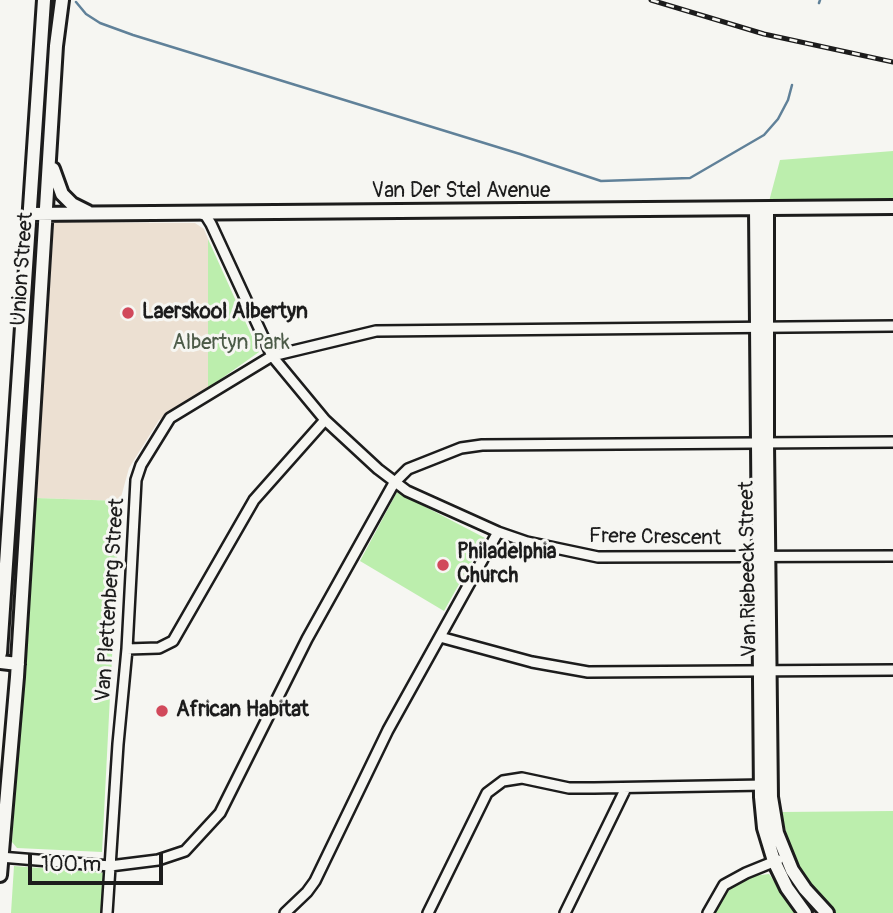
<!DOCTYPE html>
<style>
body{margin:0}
#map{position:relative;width:893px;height:913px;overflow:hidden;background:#f6f6f2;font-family:Pangolin,sans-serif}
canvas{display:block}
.scale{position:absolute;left:28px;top:853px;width:135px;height:32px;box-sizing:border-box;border:4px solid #1c1c1c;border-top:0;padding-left:9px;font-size:21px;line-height:24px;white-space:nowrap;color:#1c1c1c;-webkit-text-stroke:5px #f6f6f2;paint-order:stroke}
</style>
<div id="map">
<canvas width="893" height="913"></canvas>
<div class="scale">100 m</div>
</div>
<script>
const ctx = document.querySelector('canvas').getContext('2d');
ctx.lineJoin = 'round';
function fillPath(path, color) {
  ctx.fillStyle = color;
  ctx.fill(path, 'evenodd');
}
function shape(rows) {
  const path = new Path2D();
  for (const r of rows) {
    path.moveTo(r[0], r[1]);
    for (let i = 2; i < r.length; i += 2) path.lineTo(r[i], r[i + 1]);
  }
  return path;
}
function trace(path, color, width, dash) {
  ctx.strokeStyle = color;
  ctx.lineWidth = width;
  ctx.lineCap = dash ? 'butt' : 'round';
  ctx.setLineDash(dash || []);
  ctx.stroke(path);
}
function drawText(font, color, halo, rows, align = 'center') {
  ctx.font = font + ' Pangolin,sans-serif';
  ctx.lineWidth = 6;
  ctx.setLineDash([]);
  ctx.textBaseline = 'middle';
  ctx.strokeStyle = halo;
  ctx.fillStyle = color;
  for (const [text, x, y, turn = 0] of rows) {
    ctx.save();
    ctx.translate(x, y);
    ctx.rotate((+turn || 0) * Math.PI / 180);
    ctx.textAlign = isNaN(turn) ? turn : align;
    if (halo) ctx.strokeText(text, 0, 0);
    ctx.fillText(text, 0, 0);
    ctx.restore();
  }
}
fillPath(shape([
 [54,222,195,223,204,229,208,239,208,388,159,420,129,468,120,501,36,498]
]), '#ece0d2');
fillPath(shape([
 [893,151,893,207,767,209,780,160],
 [208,239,259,352,208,388],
 [397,492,485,538,444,611,360,561],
 [36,498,120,501,102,852,17,848,12,842],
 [893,811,893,913,836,913,809,885,799,869,792,854,781,812],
 [14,866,105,873,102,913,11,913],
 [769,874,796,913,715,913,721,901,734,884,752,876]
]), '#bceead');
trace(shape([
 [76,2,86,14,100,23,133,35,520,154,601,181,690,178,764,135,778,119,788,100,792,85],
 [819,3,820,0]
]), '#608199', 2.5);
const street = shape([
 [198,212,206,216,211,224,272,356,325,420,378,469,407,491,498,532,527,542,598,557,893,556],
 [440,637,532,662,588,672,893,670],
 [127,649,159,648,173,641,254,500,325,420],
 [0,857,110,866,158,860,185,851,220,813,307,639,394,483,408,469,461,448,482,445,893,442],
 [107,913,118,744,127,649,136,480,141,465,170,418,272,356,376,331,893,326],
 [285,913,307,892,315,881,388,730,498,532],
 [428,913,487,793,503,781,522,778,569,788,594,788,765,785],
 [565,913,626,788],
 [708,913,724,885,746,873,778,860]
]);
const secondary = shape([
 [53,169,62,194,72,204,88,212],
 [756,209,761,797,764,828,774,861,787,888,805,913],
 [767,209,767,443,771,797,777,833,792,870,805,889,827,913],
 [29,214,893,207],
 [0,653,44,0],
 [0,662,18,664],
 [0,875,17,677,56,46,62,0]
]);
trace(street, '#1c1c1c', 14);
trace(secondary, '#1c1c1c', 18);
trace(street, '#f6f6f2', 9);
trace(secondary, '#f6f6f2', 12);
const rail = shape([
 [651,0,764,34,893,62]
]);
trace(rail, '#1c1c1c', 5);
trace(rail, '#f6f6f2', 2.5, [8]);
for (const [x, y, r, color] of [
 [128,313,7,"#d1495b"],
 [443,565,7,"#d1495b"],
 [162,711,7,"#d1495b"]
]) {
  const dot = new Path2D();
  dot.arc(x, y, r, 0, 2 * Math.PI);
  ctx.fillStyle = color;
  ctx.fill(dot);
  trace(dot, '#f6f6f2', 2.5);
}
drawText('21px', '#1c1c1c', '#f6f6f2', [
 ["Van Der Stel Avenue",461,192],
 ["Union Street",23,269,-86],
 ["Frere Crescent",655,538,1],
 ["Van Riebeeck Street",749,569,-91],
 ["Van Plettenberg Street",111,600,-86]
]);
drawText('bold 21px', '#1c1c1c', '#f6f6f2', [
 ["Laerskool Albertyn",142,313],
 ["Philadelphia",457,553],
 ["Church",457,577],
 ["African Habitat",176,711]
], 'left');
drawText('21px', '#4c5b48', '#f6f6f2', [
 ["Albertyn Park",231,344]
]);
</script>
